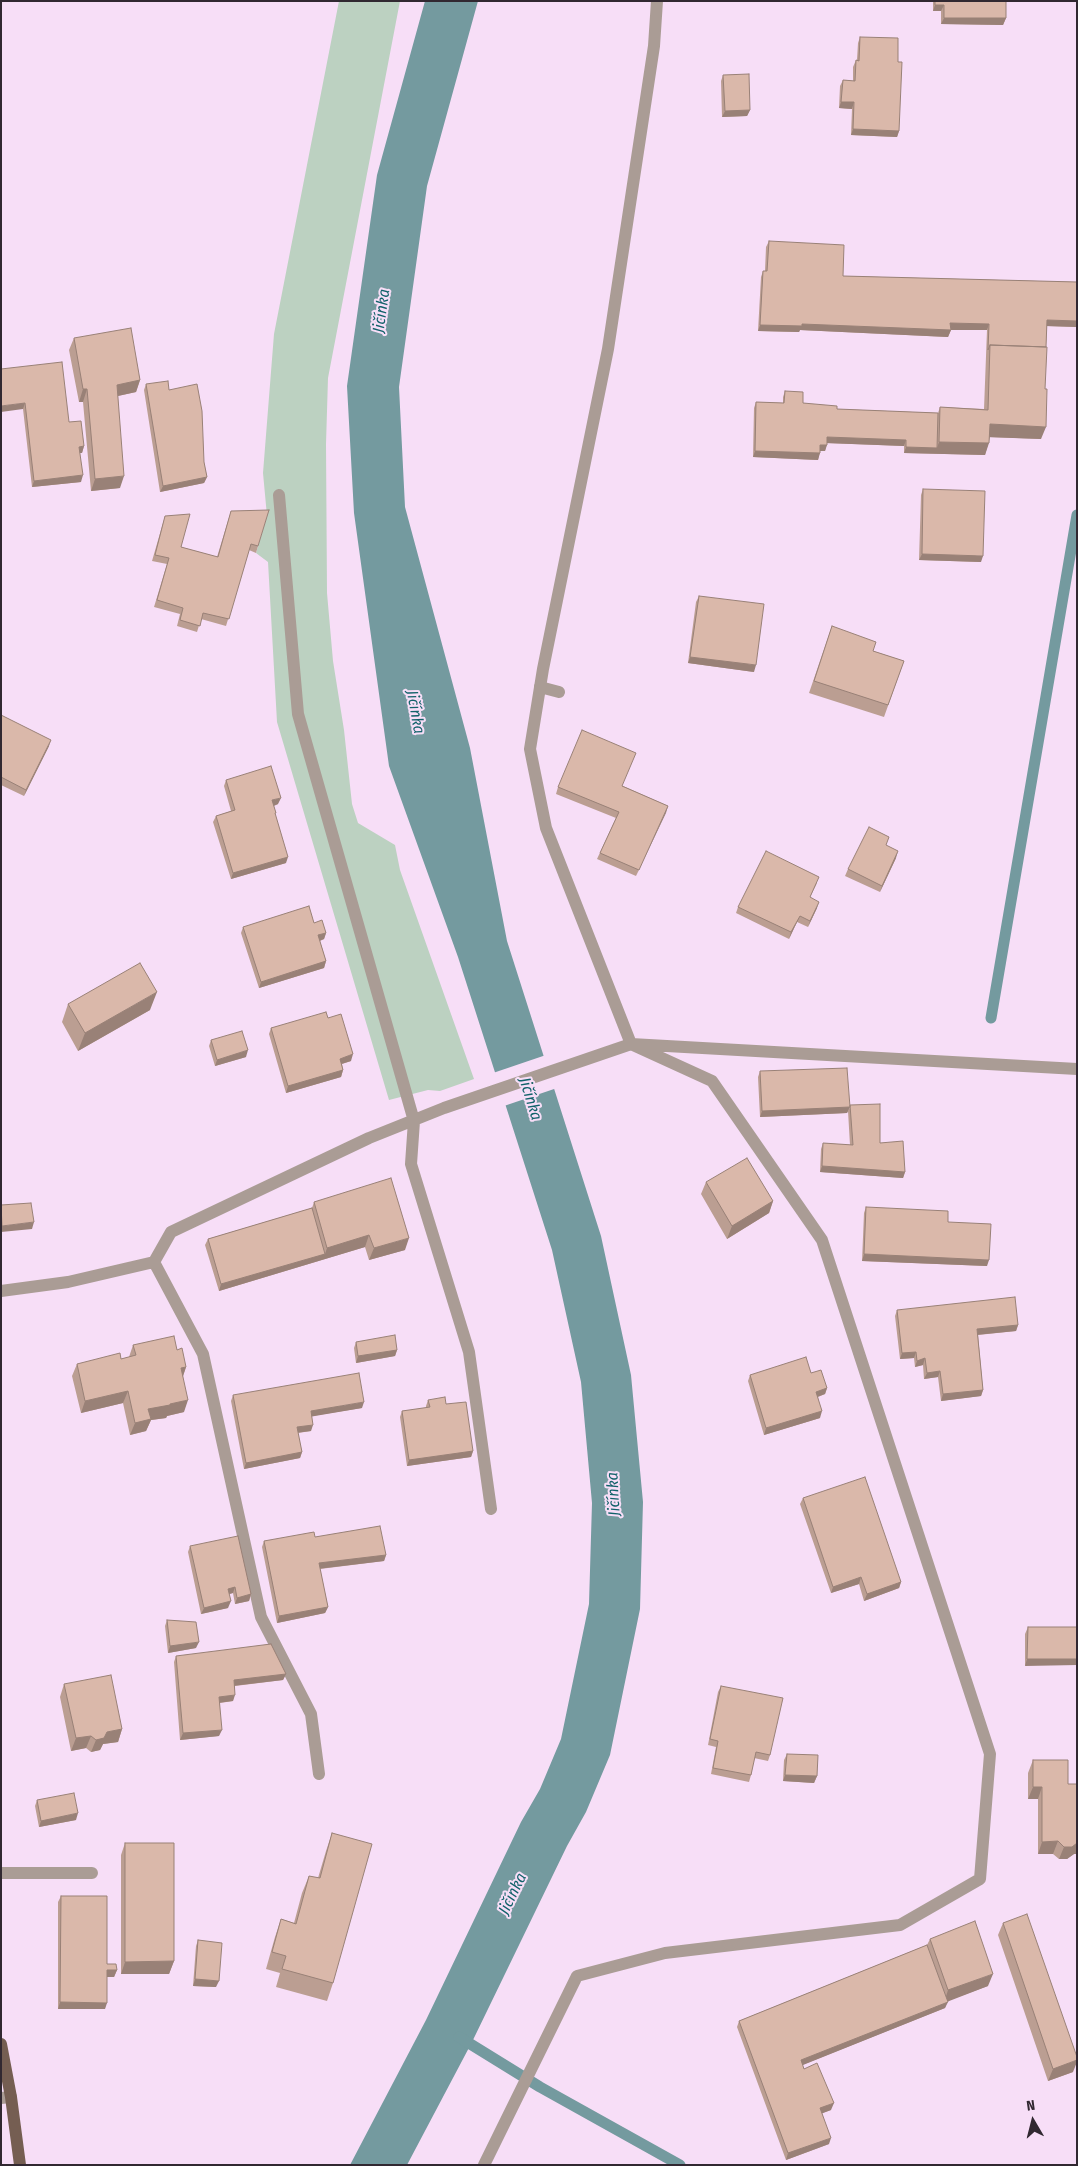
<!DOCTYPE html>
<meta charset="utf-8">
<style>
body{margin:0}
#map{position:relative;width:1078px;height:2166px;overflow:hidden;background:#f7def7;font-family:"Fira Sans Condensed",sans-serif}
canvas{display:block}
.frame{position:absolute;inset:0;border:2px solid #312831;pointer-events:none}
.north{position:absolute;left:1008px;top:2096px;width:50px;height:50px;-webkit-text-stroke:4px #f7def7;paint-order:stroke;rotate:352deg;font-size:14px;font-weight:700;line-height:20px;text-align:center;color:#312831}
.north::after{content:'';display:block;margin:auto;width:18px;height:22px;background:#312831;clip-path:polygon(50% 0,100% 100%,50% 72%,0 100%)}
</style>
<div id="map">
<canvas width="1078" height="2166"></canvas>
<div class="frame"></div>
<div class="north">N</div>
</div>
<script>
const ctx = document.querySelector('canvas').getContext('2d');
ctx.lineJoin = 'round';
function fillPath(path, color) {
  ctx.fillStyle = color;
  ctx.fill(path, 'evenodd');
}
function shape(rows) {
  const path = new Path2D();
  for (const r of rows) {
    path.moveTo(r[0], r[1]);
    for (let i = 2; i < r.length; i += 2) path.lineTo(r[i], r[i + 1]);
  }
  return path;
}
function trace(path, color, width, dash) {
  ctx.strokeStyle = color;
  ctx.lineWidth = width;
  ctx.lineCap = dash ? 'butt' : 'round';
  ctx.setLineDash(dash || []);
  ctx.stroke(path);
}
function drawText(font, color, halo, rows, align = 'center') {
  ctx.font = font + ' "Fira Sans Condensed",sans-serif';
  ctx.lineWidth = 4;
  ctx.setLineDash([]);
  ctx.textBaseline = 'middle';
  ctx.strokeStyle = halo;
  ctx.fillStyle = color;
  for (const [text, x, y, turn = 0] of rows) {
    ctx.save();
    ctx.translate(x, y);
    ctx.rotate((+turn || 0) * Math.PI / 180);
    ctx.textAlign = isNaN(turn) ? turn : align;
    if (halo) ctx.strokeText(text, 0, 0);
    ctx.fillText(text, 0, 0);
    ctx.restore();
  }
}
fillPath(shape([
 [339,1,400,1,328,378,326,444,327,593,333,661,344,730,352,804,358,823,395,845,400,870,474,1079,440,1091,428,1090,389,1100,277,722,268,562,256,553,267,516,263,473,274,334]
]), '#bcd1c1');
fillPath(shape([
 [425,1,478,1,427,186,399,387,405,507,470,748,507,941,601,1236,631,1375,643,1502,640,1609,610,1755,586,1812,567,1846,472,2042,407,2165,350,2165,426,2020,521,1822,540,1789,561,1739,589,1604,592,1503,581,1382,552,1250,458,957,389,766,354,513,347,386,377,175]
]), '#749a9f');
fillPath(shape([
 [546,1055,557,1088,504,1106,493,1073]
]), '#f7def7');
trace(shape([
 [991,1018,1077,515],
 [459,2037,540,2087,680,2165]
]), '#749a9f', 11);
trace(shape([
 [540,687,559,692],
 [1,1873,92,1873],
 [1,2098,11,2097]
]), '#aa9c95', 12);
trace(shape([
 [279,495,298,714,414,1121,411,1164,469,1352,491,1509],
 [154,1262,203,1354,261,1617,311,1714,319,1774],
 [1,1291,68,1282,154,1262,171,1232,369,1138,444,1108,631,1044,1077,1069],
 [484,2165,577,1976,665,1953,900,1925,980,1879,990,1754,822,1240,712,1081,631,1044,546,828,530,749,543,669,608,349,654,46,657,1]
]), '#aa9c95', 12);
trace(shape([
 [1,2044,11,2097,20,2165]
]), '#755e52', 12);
fillPath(shape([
 [933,1,1006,1,1006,18,1003,25,941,24,941,11,933,11],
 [860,37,898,62,899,131,897,137,851,135,852,109,839,108,840,86,843,80,853,81,853,67,856,60,857,60,858,43],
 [723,75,750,110,747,116,722,117,721,81],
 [769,241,843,276,1077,282,1077,327,1047,326,1041,439,990,437,985,455,904,453,904,446,827,443,825,451,820,451,818,460,753,457,754,408,756,402,783,403,783,397,785,391,803,403,837,409,938,413,940,407,984,409,987,330,951,330,948,337,800,330,799,332,758,331,761,277,763,271,765,271,766,247],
 [74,338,140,380,136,392,118,396,120,488,91,491,83,402,79,402,69,350],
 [1,369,69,422,84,446,82,453,80,453,81,482,32,487,23,409],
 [146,384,169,390,204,462,207,477,204,483,160,492,144,390],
 [923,489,981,562,919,560,921,495],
 [231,511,258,546,256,553,249,550,226,626,201,619,197,632,177,626,180,614,154,607,167,564,152,561,165,516,181,547,217,557],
 [699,596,754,672,688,663,696,602],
 [832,626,873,651,904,661,884,717,809,693],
 [1,715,49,746,24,796,1,785],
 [226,780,278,804,274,806,275,816,286,863,231,879,213,822,216,816,231,811,224,786],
 [623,786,668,806,636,876,597,859,616,818,556,794,558,787],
 [886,846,896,858,880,892,845,876,848,869],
 [817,883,810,897,817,908,808,927,797,922,789,939,736,913,738,907],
 [314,923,326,933,324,939,320,941,326,961,324,968,259,988,241,933,243,927],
 [68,1004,150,1010,78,1051,62,1022],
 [328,1018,351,1061,342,1064,343,1070,341,1077,286,1093,269,1034,271,1028],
 [211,1040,246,1057,215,1066,209,1046],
 [760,1071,850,1107,847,1113,760,1117,758,1077],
 [850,1105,880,1143,905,1172,903,1178,820,1172,821,1149,823,1143,850,1145,848,1111],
 [706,1182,773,1201,769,1213,727,1239,701,1194],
 [314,1202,405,1250,369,1260,365,1247,219,1291,205,1245,208,1239,312,1208],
 [866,1207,948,1222,987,1266,862,1261,864,1213],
 [897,1310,1018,1325,1016,1331,978,1335,983,1390,981,1396,941,1401,938,1377,924,1379,923,1365,915,1367,914,1358,900,1359,895,1316],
 [356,1342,397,1350,395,1356,356,1363,354,1348],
 [133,1345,186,1367,183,1376,184,1412,167,1416,166,1418,151,1420,146,1431,130,1435,123,1403,81,1413,72,1376,77,1364,121,1359,129,1357],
 [811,1373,827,1388,825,1394,818,1397,820,1418,764,1435,748,1381,750,1375],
 [233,1395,362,1408,312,1416,311,1431,298,1433,302,1452,300,1458,244,1469,231,1401],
 [428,1400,446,1404,473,1451,471,1457,407,1466,400,1417,402,1411,426,1408,426,1406],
 [803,1498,901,1582,899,1588,864,1601,859,1584,831,1593,800,1504],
 [315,1537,386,1555,384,1561,320,1569,328,1607,325,1613,277,1623,262,1547,264,1541],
 [190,1546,251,1594,249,1601,235,1604,233,1593,229,1594,228,1608,201,1614,188,1552],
 [167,1620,196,1648,168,1653,165,1626],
 [1028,1627,1077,1627,1025,1666,1025,1634],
 [176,1656,286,1674,283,1680,235,1686,233,1701,220,1703,219,1736,180,1740,174,1662],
 [64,1684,122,1729,118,1742,103,1744,100,1750,91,1752,86,1748,71,1751,60,1697],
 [721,1686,770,1755,768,1761,754,1758,751,1775,749,1782,711,1774,716,1747,708,1745,718,1692],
 [787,1754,817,1776,814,1783,783,1781,784,1760],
 [1033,1760,1068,1784,1074,1854,1067,1859,1059,1859,1053,1854,1038,1854,1038,1799,1028,1799,1028,1773],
 [37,1800,76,1820,39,1827,35,1806],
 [332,1833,333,1983,327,2001,276,1987,280,1973,266,1969,275,1937,281,1919,294,1923,302,1893,309,1876,318,1878,326,1851],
 [125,1843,174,1961,169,1974,121,1974,121,1855],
 [61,1896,107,1964,117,1970,114,1977,107,1977,105,2009,58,2009,58,1902],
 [1003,1923,1073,2072,1048,2081,998,1935],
 [930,1939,988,1986,947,2001,945,2008,802,2065,804,2069,831,2110,822,2113,829,2144,786,2160,737,2027,739,2021,927,1945],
 [198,1940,216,1987,193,1986,196,1946]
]), '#bb9e92');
fillPath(shape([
 [935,5,944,5,941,11,933,11],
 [944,18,1006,18,1003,25,941,24],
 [841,102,854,102,852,109,839,108],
 [750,110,747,116,722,117,725,111],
 [853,129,899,131,897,137,851,135],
 [1047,320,1077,321,1077,327,1045,326],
 [950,323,989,324,987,330,948,330],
 [802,324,951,330,948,337,800,330,799,332,758,331,760,325],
 [140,380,136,392,113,397,117,385],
 [83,389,87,389,83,402,79,402],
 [25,403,23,409,1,412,1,406],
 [990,424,1046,427,1041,439,985,437],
 [827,437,906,440,904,446,825,443],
 [939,442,989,443,985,455,904,453,906,447,937,448],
 [820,445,827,445,825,451,818,451],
 [84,446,82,453,77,453,79,447],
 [755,451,820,453,818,460,753,457],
 [83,475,81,482,32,487,34,481],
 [124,476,120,488,91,491,95,479],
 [207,477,204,483,160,492,163,486],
 [922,554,983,556,981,562,919,560],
 [690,657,756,665,754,672,688,663],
 [51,740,49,746,24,796,26,790],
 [281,798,278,804,270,807,272,800],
 [668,806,666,813,636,876,639,870],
 [898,851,896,858,880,892,882,886],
 [288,857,286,863,231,879,233,873],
 [819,902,817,908,808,927,810,921],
 [800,916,797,922,789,939,791,932],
 [326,933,324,939,316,942,318,935],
 [326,961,324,968,259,988,261,982],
 [157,992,150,1010,78,1051,85,1033],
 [248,1050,246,1057,215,1066,217,1060],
 [353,1054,351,1061,338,1065,340,1059],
 [343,1070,341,1077,286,1093,288,1086],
 [850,1107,847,1113,760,1117,762,1111],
 [822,1166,905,1172,903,1178,820,1172],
 [773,1201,769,1213,727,1239,732,1226],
 [34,1222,32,1229,1,1232,2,1226],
 [369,1235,365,1247,219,1291,221,1284,325,1254,327,1248],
 [409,1238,405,1250,369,1260,374,1248],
 [864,1254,989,1260,987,1266,862,1261],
 [1018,1325,1016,1331,975,1335,977,1329],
 [397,1350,395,1356,356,1363,358,1356],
 [916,1352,914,1358,900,1359,902,1353],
 [925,1358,923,1365,915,1367,917,1361],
 [186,1367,182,1379,181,1368],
 [940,1371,938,1377,924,1379,927,1373],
 [827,1388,825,1394,814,1398,816,1392],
 [983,1390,981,1396,941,1401,943,1394],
 [128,1391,123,1403,81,1413,85,1401],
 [188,1400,184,1412,167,1416,166,1418,151,1420,146,1431,130,1435,135,1423,148,1409],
 [364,1402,362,1408,309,1417,311,1411],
 [822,1411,820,1418,764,1435,766,1428],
 [313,1425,311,1431,295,1433,297,1427],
 [473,1451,471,1457,407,1466,409,1460],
 [302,1452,300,1458,244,1469,246,1463],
 [386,1555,384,1561,317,1569,319,1563],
 [861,1577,859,1584,831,1593,833,1587],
 [901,1582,899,1588,864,1601,867,1594],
 [235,1587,233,1593,226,1595,228,1589],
 [251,1594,249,1601,235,1604,237,1598],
 [231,1601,228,1608,201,1614,204,1608],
 [328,1607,325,1613,277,1623,279,1616],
 [199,1642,196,1648,168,1653,170,1646],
 [1027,1659,1077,1659,1077,1665,1025,1666],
 [286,1674,283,1680,232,1686,234,1680],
 [235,1695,233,1701,217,1703,219,1697],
 [122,1729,118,1742,103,1744,100,1750,91,1752,96,1740,107,1732],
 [222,1730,219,1736,180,1740,183,1733],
 [91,1736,86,1748,71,1751,76,1738],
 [785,1775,817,1776,814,1783,783,1781],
 [1033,1787,1042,1787,1038,1799,1028,1799],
 [78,1813,76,1820,39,1827,41,1821],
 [1058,1841,1053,1854,1038,1854,1042,1842],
 [1077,1843,1077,1854,1074,1854,1067,1859,1059,1859,1064,1847],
 [174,1961,169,1974,121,1974,125,1962],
 [107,1970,117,1970,114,1977,105,1977],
 [993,1974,988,1986,944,2003,948,1990],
 [195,1979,219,1981,216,1987,193,1986],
 [60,2002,107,2003,105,2009,58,2009],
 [948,2002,945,2008,798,2067,801,2060],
 [1077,2060,1077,2062,1073,2072,1048,2081,1053,2069],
 [834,2103,831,2110,818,2115,820,2108],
 [831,2138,829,2144,786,2160,788,2153]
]), '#998177');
const building = shape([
 [935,1,1006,1,1006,18,944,18,944,5,935,5,935,1],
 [860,37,898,38,898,62,902,62,899,131,853,129,854,102,841,102,843,80,855,81,856,60,859,61,860,37],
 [749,74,750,110,725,111,723,75,749,74],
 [769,241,844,245,843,276,1077,282,1077,321,1047,320,1046,347,990,345,988,350,989,324,950,323,951,330,802,324,802,326,760,325,763,271,767,271,769,241],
 [131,328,140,380,117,385,124,476,95,479,87,389,83,389,74,338,131,328],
 [990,345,1047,347,1045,389,1047,389,1046,427,990,424,989,443,939,442,940,407,988,410,990,345],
 [62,362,69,422,81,421,84,446,79,447,83,475,34,481,25,403,1,406,1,369,62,362],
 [168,381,169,390,197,384,202,411,204,462,207,477,163,486,146,384,168,381],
 [785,391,803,392,803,403,837,406,837,409,938,413,937,448,906,447,906,440,827,437,827,445,820,445,820,453,755,451,756,402,784,403,785,391],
 [923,489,985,491,983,556,922,554,923,489],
 [269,510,258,546,251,544,229,619,203,613,200,626,180,620,183,608,157,600,169,558,155,555,165,516,190,514,181,547,218,557,231,511,269,510],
 [699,596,764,604,756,665,690,657,699,596],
 [832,626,876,642,873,651,904,661,888,705,814,681,832,626],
 [1,715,51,740,26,790,1,777,1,715],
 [582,730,636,753,622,786,668,806,639,870,600,853,619,812,558,787,582,730],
 [271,766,281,798,272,800,276,813,275,813,288,857,233,873,216,816,235,810,226,780,271,766],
 [869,827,889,837,886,845,898,851,882,886,848,869,869,827],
 [766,851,819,877,810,897,819,902,810,921,800,916,791,932,738,907,766,851],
 [309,906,314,923,322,920,326,933,318,935,326,961,261,982,243,927,309,906],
 [140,963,157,992,85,1033,68,1004,140,963],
 [326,1012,328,1018,341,1014,353,1054,340,1059,343,1070,288,1086,271,1028,326,1012],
 [242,1031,248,1050,217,1060,211,1040,242,1031],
 [847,1068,850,1107,762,1111,760,1071,847,1068],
 [880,1104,880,1143,903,1141,905,1172,822,1166,823,1143,853,1145,850,1105,880,1104],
 [747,1158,773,1201,732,1226,706,1182,747,1158],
 [391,1178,409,1238,374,1248,369,1235,327,1248,314,1202,391,1178],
 [31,1203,34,1222,2,1226,1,1205,31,1203],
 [866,1207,948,1211,948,1222,991,1224,989,1260,864,1254,866,1207],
 [312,1208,325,1254,221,1284,208,1239,312,1208],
 [1015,1297,1018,1325,977,1329,983,1390,943,1394,940,1371,927,1373,925,1358,917,1361,916,1352,902,1353,897,1310,1015,1297],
 [395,1335,397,1350,358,1356,356,1342,395,1335],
 [174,1336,177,1350,182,1348,186,1367,181,1368,188,1400,170,1404,170,1405,148,1409,151,1419,135,1423,128,1391,85,1401,77,1364,120,1353,121,1359,136,1355,133,1345,174,1336],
 [806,1357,811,1373,821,1370,827,1388,816,1392,822,1411,766,1428,750,1375,806,1357],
 [359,1373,364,1402,311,1411,313,1425,297,1427,302,1452,246,1463,233,1395,359,1373],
 [445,1397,446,1404,466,1402,473,1451,409,1460,402,1411,430,1407,428,1400,445,1397],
 [865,1477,901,1582,867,1594,861,1577,833,1587,803,1498,865,1477],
 [380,1526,386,1555,319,1563,328,1607,279,1616,264,1541,314,1532,315,1537,380,1526],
 [238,1536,251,1594,237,1598,235,1587,228,1589,231,1601,204,1608,190,1546,238,1536],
 [167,1620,196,1622,199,1642,170,1646,167,1620],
 [1028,1627,1077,1627,1077,1659,1027,1659,1028,1627],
 [271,1644,286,1674,234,1680,235,1695,219,1697,222,1730,183,1733,176,1656,271,1644],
 [111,1675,122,1729,107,1732,104,1738,96,1740,91,1736,76,1738,64,1684,111,1675],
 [721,1686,783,1698,770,1755,756,1752,751,1775,713,1768,718,1741,710,1739,721,1686],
 [787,1754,818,1755,817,1776,785,1775,787,1754],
 [1033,1760,1068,1760,1068,1784,1077,1784,1077,1843,1072,1847,1064,1847,1058,1841,1042,1842,1042,1787,1033,1787,1033,1760],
 [74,1793,78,1813,41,1821,37,1800,74,1793],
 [332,1833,372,1844,333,1983,282,1969,286,1956,272,1952,281,1919,296,1924,309,1876,320,1878,332,1833],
 [125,1843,174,1843,174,1961,125,1962,125,1843],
 [61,1896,107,1896,107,1964,116,1964,117,1970,107,1970,107,2003,60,2002,61,1896],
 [1027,1914,1077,2057,1077,2060,1053,2069,1003,1923,1027,1914],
 [975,1921,993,1974,948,1990,930,1939,975,1921],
 [198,1940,222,1943,219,1981,195,1979,198,1940],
 [927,1945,948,2002,801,2060,804,2069,817,2063,834,2103,820,2108,831,2138,788,2153,739,2021,927,1945]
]);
fillPath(building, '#dab8aa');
trace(building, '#998177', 1);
drawText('italic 16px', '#12626a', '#f7def7', [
 ["Jičínka",382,311,-82],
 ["Jičínka",415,712,80],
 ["Jičínka",530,1099,73],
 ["Jičínka",614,1494,-93],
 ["Jičínka",513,1894,-64]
]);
</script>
